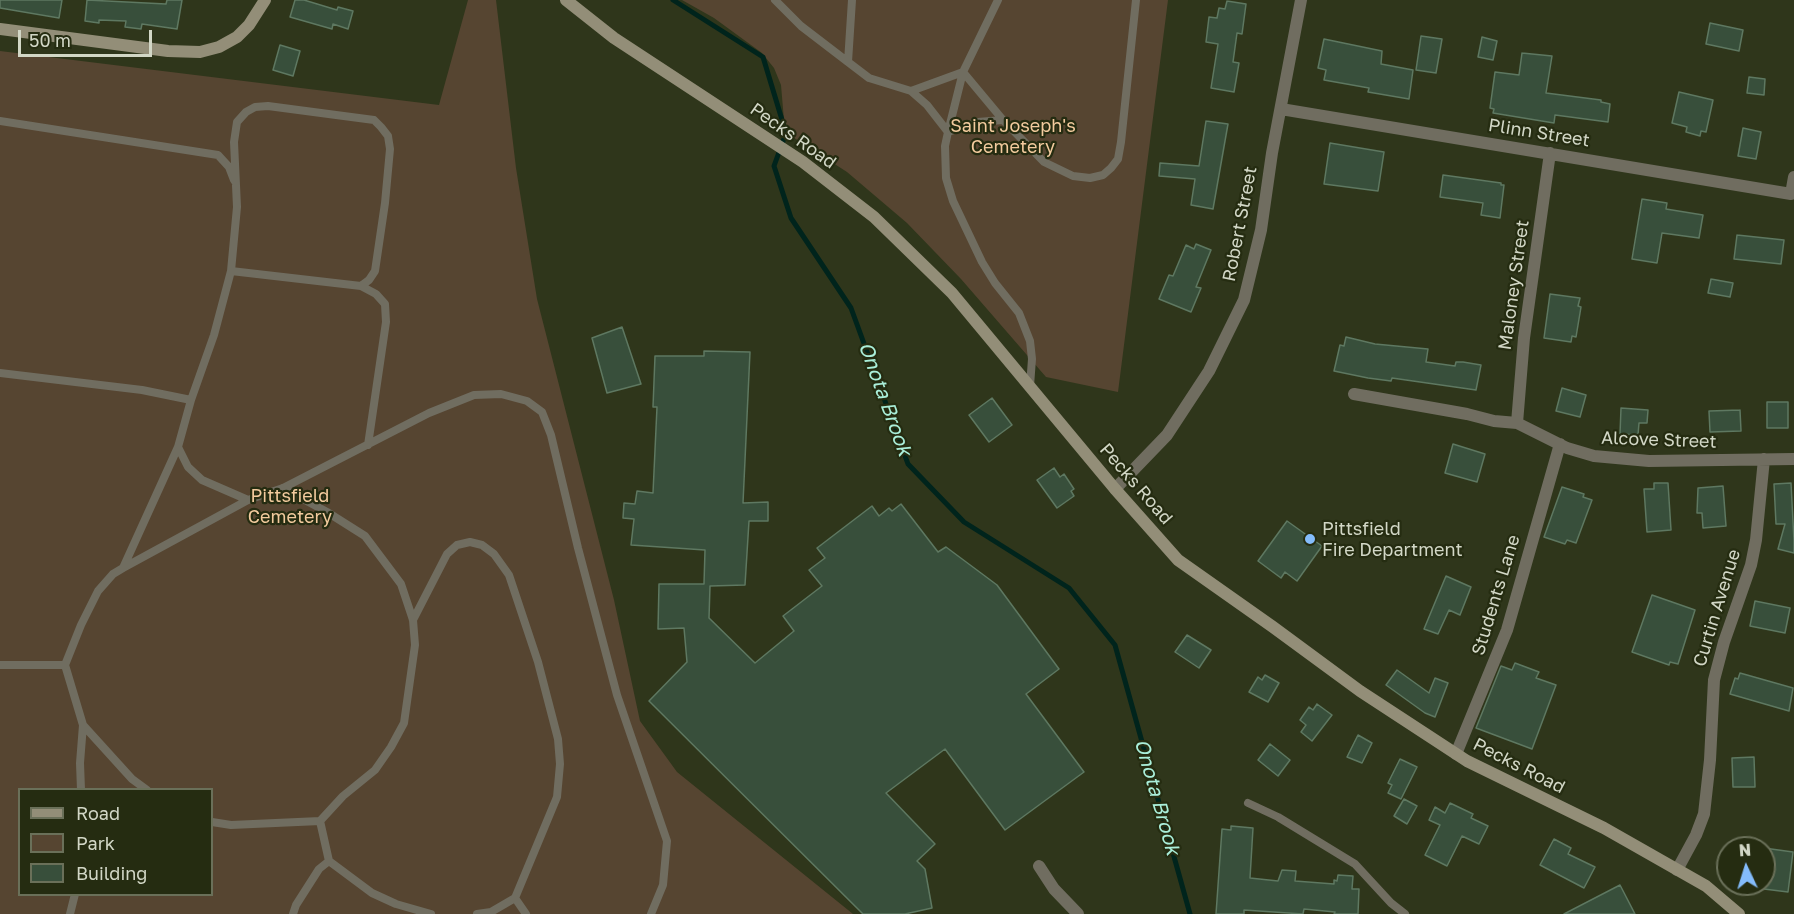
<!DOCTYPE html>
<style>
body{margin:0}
#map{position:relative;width:1794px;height:914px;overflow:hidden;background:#2f361b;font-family:"Golos Text",sans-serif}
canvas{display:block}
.legend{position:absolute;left:18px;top:788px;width:195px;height:108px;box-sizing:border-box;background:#252c11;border:2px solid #6a7059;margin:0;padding:8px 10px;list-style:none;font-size:18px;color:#d2d7c6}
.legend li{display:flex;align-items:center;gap:12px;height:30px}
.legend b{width:30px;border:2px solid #6a7059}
.north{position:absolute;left:1716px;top:836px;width:60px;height:60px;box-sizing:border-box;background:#252c11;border:2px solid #6a7059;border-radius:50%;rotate:356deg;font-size:16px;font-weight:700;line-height:24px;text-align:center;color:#d2d7c6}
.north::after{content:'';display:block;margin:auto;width:21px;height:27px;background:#84bcfb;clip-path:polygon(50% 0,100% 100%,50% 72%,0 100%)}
.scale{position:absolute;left:18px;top:30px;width:134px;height:27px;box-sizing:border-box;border:3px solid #d2d7c6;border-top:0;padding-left:8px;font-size:18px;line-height:21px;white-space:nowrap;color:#d2d7c6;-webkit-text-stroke:4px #252c11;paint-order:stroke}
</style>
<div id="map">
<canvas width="1794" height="914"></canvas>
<ul class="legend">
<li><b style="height:8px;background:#938e78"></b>Road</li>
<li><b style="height:16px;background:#564531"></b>Park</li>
<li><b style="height:16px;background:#384f3b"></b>Building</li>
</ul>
<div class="north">N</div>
<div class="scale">50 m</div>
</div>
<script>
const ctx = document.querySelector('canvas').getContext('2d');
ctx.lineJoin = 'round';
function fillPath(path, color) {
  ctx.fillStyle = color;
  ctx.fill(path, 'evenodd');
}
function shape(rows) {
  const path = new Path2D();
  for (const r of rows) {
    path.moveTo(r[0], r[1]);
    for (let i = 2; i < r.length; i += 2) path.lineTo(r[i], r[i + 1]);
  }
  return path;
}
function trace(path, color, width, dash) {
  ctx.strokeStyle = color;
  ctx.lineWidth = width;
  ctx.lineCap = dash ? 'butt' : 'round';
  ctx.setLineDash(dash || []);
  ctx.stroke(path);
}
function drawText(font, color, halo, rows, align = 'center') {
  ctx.font = font + ' "Golos Text",sans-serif';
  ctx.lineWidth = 4.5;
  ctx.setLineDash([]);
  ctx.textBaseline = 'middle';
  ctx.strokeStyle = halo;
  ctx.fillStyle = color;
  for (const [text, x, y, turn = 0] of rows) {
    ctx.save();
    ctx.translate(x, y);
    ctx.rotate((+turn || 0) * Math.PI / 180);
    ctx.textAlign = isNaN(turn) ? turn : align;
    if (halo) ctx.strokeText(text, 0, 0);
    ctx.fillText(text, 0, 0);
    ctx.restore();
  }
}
fillPath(shape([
 [468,0,496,0,516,168,537,299,614,600,640,721,677,772,853,914,0,914,0,51,439,105],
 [20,790,212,790,212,894,20,894],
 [682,0,1168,0,1118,392,1046,377,961,279,907,223,847,172,785,132,781,85,774,68,762,53,714,18]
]), '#564531');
trace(shape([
 [673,0,763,57,786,133,774,166,791,218,851,308,908,464,964,522,1069,588,1115,645,1190,914]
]), '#00241c', 5);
const building = shape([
 [0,0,62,0,59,18,0,8,0,0],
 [87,0,166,4,167,0,182,0,177,29,142,24,141,29,125,27,126,21,99,20,99,23,85,21,87,0],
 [295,0,304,0,337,10,338,7,353,11,348,29,333,24,332,29,290,17,295,0],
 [1227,1,1246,4,1242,34,1237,33,1233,62,1239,63,1234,92,1211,88,1218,44,1206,42,1209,17,1217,18,1219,8,1225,9,1227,1],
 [1710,23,1743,30,1739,51,1706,44,1710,23],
 [1421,36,1442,39,1436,73,1416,70,1421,36],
 [1482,37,1497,41,1493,60,1478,57,1482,37],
 [1324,39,1382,51,1381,64,1413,70,1409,99,1368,92,1369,88,1324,80,1326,70,1318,68,1324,39],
 [280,45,300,51,293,76,273,70,280,45],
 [1522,53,1552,56,1546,93,1601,100,1601,102,1610,104,1608,122,1555,115,1554,123,1493,113,1494,109,1490,108,1495,72,1519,75,1522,53],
 [1749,77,1765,79,1764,95,1747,93,1749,77],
 [1679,92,1713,100,1706,132,1701,131,1700,136,1686,132,1687,127,1672,123,1679,92],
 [1206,121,1228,124,1213,209,1191,205,1195,179,1159,176,1160,163,1199,166,1206,121],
 [1743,128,1761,132,1756,159,1738,156,1743,128],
 [1330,143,1384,152,1378,191,1324,184,1330,143],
 [1443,175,1501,183,1501,185,1504,185,1500,218,1481,215,1483,203,1440,197,1443,175],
 [1642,199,1667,203,1666,209,1703,215,1699,238,1662,233,1657,263,1632,259,1642,199],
 [1737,235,1784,240,1781,264,1734,259,1737,235],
 [1196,244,1211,250,1196,287,1201,288,1191,312,1159,299,1169,275,1173,276,1186,245,1194,249,1196,244],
 [1711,279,1733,283,1730,297,1708,293,1711,279],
 [1550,294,1580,298,1578,306,1581,307,1576,337,1572,336,1571,342,1544,338,1550,294],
 [622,327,641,384,607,393,592,338,622,327],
 [1346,337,1375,344,1428,349,1426,362,1455,366,1456,362,1463,362,1481,365,1476,390,1392,378,1391,381,1368,378,1334,371,1340,345,1344,346,1346,337],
 [704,351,750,352,743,503,768,502,768,521,749,521,745,585,710,586,709,618,755,663,794,631,783,616,822,586,809,570,825,558,817,548,872,506,879,516,889,508,892,511,901,504,938,552,946,547,997,585,1059,669,1026,694,1084,772,1005,830,945,749,886,793,935,844,917,861,925,869,932,908,905,914,863,914,649,701,687,662,684,628,658,629,659,584,704,584,705,550,631,545,634,519,623,518,624,503,635,504,637,491,653,493,657,407,653,407,655,356,704,356,704,351],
 [1562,388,1586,395,1580,417,1556,411,1562,388],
 [992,398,1012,425,989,442,969,415,992,398],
 [1767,402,1788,402,1788,428,1767,428,1767,402],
 [1621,408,1648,410,1647,423,1639,423,1638,435,1620,434,1621,408],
 [1740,410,1741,431,1710,432,1709,411,1740,410],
 [1453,444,1485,454,1477,482,1445,473,1453,444],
 [1054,468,1060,477,1064,474,1074,489,1071,491,1074,496,1057,508,1037,480,1054,468],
 [1654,483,1668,483,1671,530,1647,532,1644,489,1654,489,1654,483],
 [1791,483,1794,541,1794,553,1778,549,1785,524,1776,524,1774,484,1791,483],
 [1723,486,1726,526,1703,528,1702,513,1697,513,1698,488,1723,486],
 [1562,487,1584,494,1583,497,1592,500,1576,543,1567,540,1565,544,1544,537,1562,487],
 [1287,521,1322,546,1297,581,1285,572,1281,578,1258,561,1287,521],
 [1446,576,1471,587,1460,615,1449,610,1438,634,1424,629,1446,576],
 [1652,595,1695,610,1678,664,1670,662,1669,665,1632,652,1652,595],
 [1755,601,1790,608,1785,633,1750,626,1755,601],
 [1187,635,1211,650,1199,668,1175,652,1187,635],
 [1515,663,1539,672,1536,678,1556,685,1532,749,1476,728,1501,666,1512,670,1515,663],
 [1397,670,1429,693,1435,678,1448,683,1435,717,1425,713,1386,685,1397,670],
 [1740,673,1793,688,1789,711,1730,694,1735,678,1738,679,1740,673],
 [1265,675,1279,683,1268,702,1249,692,1258,677,1262,680,1265,675],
 [1317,704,1332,715,1312,741,1301,732,1306,725,1300,720,1309,707,1313,710,1317,704],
 [1358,735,1372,743,1362,763,1347,757,1358,735],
 [1270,744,1290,760,1278,776,1258,760,1270,744],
 [1754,757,1755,787,1733,787,1732,758,1754,757],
 [1400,759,1417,767,1401,799,1388,793,1392,785,1388,783,1400,759],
 [1404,799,1417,806,1407,824,1394,816,1404,799],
 [1450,803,1473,814,1471,818,1488,826,1479,844,1462,836,1447,866,1425,855,1440,825,1429,820,1435,807,1445,813,1450,803],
 [1231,826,1253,828,1250,878,1278,881,1282,870,1296,871,1295,881,1334,884,1334,880,1337,881,1338,875,1353,876,1352,889,1359,889,1358,914,1334,914,1335,912,1304,909,1303,914,1244,910,1244,914,1216,914,1222,829,1231,830,1231,826],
 [1554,839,1571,848,1568,854,1595,867,1584,888,1540,865,1554,839],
 [1764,848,1793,852,1788,892,1764,889,1764,848],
 [1620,885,1635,914,1564,914,1620,885]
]);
fillPath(building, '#384f3b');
trace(building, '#5e7861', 1.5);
trace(shape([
 [775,0,801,26,848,62],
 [852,0,848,62,869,78,911,91,927,105,948,132,963,72,911,91],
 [998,0,963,72,1003,120,978,122,948,132,945,146,946,178,953,201,982,262,995,283,1019,313,1030,341,1032,359,1030,386],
 [1003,120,1044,162,1073,176,1090,178,1103,175,1111,168,1118,159,1121,142,1136,0],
 [0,121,218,155,229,167,234,180],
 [361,286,376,294,385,304,386,322,368,445],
 [0,373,142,390,191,400,214,335,231,271,237,207,234,142,237,122,246,112,255,107,268,106,374,120,381,127,388,136,390,149,385,203,375,271,369,280,361,286,231,271],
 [178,447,188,467,202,480,248,500],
 [283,488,327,512,365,536,401,584,413,620,415,645,404,723,391,747,375,770,343,796,320,821],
 [123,568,248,500,283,488,429,413,474,395,501,394,527,401,542,412,551,435,578,548,617,695,667,841,663,885,651,914],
 [413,620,447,554,457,545,470,542,482,545,494,554,509,575,538,662,558,739,560,764,557,797,515,898,491,912,477,914],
 [0,665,65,665],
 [81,790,80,763,83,725],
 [147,790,132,779,83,725,65,665,81,625,98,591,113,574,123,568,178,447,191,400],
 [1248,803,1278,817,1355,864,1391,903,1405,914],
 [212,822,231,825,320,821,329,861,372,893,396,904,431,914],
 [515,898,526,914],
 [70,914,75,894],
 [293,914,296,905,319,869,329,861]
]), '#706d60', 8);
trace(shape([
 [1281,109,1791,194,1794,177],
 [1354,394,1467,414,1494,421,1517,423,1567,448,1594,456,1649,461,1794,459],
 [1517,423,1524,338,1550,153],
 [1115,489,1167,435,1209,371,1244,300,1261,230,1272,153,1301,0],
 [1456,754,1507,630,1560,444],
 [1039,866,1054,889,1078,914],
 [1677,870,1696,835,1704,814,1710,760,1714,680,1724,642,1751,565,1756,540,1764,459]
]), '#706d60', 12);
trace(shape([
 [566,0,614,38,803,162,874,217,952,293,1115,489,1178,560,1273,627,1360,691,1467,761,1604,828,1706,886,1739,914],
 [0,29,168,51,200,52,219,47,237,37,249,25,265,0]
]), '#938e78', 12);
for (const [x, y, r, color] of [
 [1310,539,6,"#84bcfb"]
]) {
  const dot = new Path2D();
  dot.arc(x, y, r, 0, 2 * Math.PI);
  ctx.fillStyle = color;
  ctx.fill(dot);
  trace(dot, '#252c11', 2);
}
drawText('18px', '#f3cb9e', '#252c11', [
 ["Saint Joseph's",1013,126],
 ["Cemetery",1013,147],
 ["Pittsfield",290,496],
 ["Cemetery",290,517]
]);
drawText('18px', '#d2d7c6', '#252c11', [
 ["Plinn Street",1539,133,9],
 ["Pecks Road",793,136,35],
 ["Robert Street",1240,224,-79],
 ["Maloney Street",1514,285,-82],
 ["Alcove Street",1659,440,2],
 ["Pecks Road",1136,484,49],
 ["Students Lane",1496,595,-73],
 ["Curtin Avenue",1717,608,-73],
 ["Pecks Road",1519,766,27]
]);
drawText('18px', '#d2d7c6', '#252c11', [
 ["Pittsfield",1322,529],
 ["Fire Department",1322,550]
], 'left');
drawText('italic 20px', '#aaefda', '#252c11', [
 ["Onota Brook",885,399,70],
 ["Onota Brook",1157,797,74]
]);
</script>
